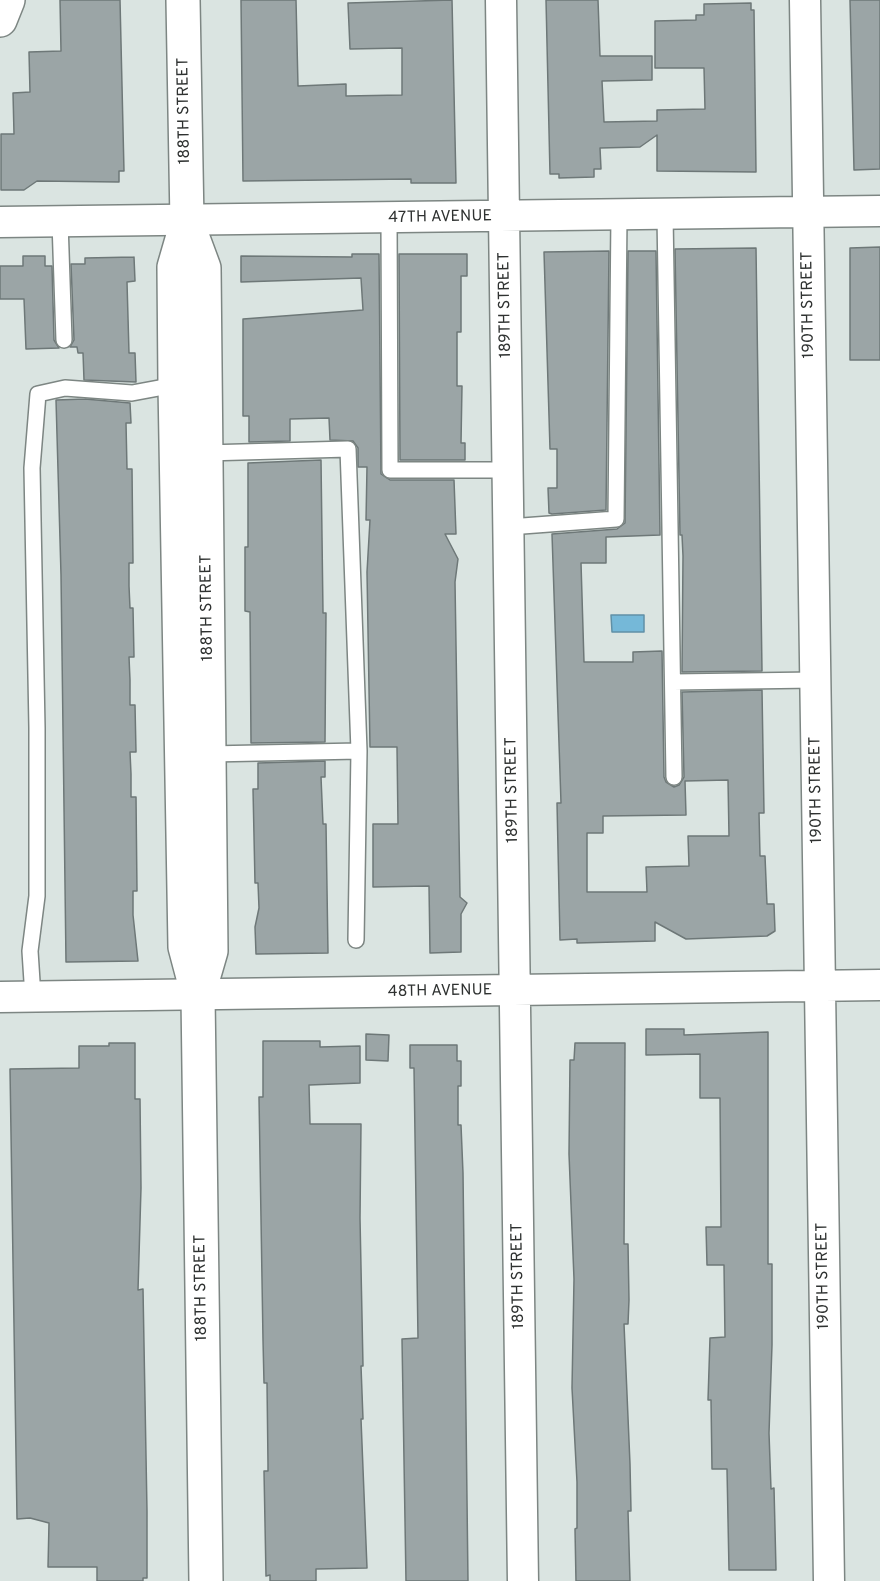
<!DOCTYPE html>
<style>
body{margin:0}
canvas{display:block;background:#dae4e1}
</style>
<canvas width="880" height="1581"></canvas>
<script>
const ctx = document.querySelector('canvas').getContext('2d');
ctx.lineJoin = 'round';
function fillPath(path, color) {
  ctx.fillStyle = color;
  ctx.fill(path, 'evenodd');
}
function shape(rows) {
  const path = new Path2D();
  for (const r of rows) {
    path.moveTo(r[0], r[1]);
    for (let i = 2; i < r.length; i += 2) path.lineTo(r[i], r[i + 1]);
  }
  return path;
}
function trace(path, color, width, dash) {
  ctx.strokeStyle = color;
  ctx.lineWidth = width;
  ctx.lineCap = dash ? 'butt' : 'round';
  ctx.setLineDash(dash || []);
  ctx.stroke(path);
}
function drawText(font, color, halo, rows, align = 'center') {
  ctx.font = font + ' Overpass,sans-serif';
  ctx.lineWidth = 4.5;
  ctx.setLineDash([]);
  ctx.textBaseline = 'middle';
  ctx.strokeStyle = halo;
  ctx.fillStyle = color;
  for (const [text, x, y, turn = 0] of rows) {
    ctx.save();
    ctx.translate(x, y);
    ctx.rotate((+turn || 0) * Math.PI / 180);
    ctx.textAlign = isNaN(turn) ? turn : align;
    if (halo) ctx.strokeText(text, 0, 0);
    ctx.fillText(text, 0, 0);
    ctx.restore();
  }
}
const water = shape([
 [611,615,644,615,644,632,612,632,611,615]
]);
fillPath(water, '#75b8d8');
trace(water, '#6090a6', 1.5);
const building = shape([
 [60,0,120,0,124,171,119,171,119,182,37,181,24,190,1,190,1,134,14,134,13,93,30,92,29,52,61,51,60,0],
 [241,0,296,0,298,86,346,84,346,96,402,95,402,48,350,49,348,3,452,0,456,183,411,183,411,179,243,181,241,0],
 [546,0,598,0,600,56,652,56,652,80,602,81,604,122,657,121,657,110,705,109,704,68,655,68,655,21,696,20,696,15,704,15,704,4,751,3,751,10,754,10,756,172,657,171,657,135,640,147,600,148,601,169,594,169,594,177,559,178,559,174,550,174,546,0],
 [850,0,880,0,880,169,854,170,850,0],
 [880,247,880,360,850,360,850,248,880,247],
 [756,248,762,671,682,672,683,556,682,535,680,535,675,249,756,248],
 [609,251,606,510,552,514,549,513,548,488,557,488,557,449,550,449,544,252,609,251],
 [628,251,656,251,660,535,606,537,606,563,581,563,584,662,633,662,633,652,662,651,664,777,666,782,674,787,679,785,684,777,682,692,762,690,764,813,759,813,760,856,765,856,767,904,774,904,775,931,767,936,686,939,655,922,655,941,577,943,577,939,560,940,557,803,561,803,552,534,617,529,625,523,628,251],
 [728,780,729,836,688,836,689,866,646,867,647,892,587,892,587,833,603,833,603,816,686,815,685,781,728,780],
 [352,254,379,254,381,474,390,480,454,480,456,534,445,534,458,559,455,582,460,897,467,903,461,914,461,952,430,953,429,886,373,887,373,824,398,824,397,747,370,747,367,572,370,520,366,520,367,467,358,467,358,448,353,441,330,440,329,418,290,419,290,441,249,442,249,416,243,416,243,319,363,310,361,278,241,282,241,256,352,257,352,254],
 [399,254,467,254,467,276,461,276,461,332,457,332,457,386,462,386,461,443,465,443,465,460,400,460,399,254],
 [23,256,45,256,45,266,52,266,54,340,59,348,26,349,24,299,0,299,0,266,23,266,23,256],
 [134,257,135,281,127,282,129,353,135,353,136,382,84,380,83,353,78,353,77,347,70,347,74,340,71,264,85,264,85,258,134,257],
 [85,399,130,403,131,423,126,423,127,469,132,469,133,563,129,563,129,586,130,608,133,608,134,657,129,657,130,680,130,705,135,705,136,752,130,752,131,774,131,797,136,797,137,891,133,891,133,915,138,961,66,962,61,575,56,400,85,399],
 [321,460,323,613,326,613,325,742,251,743,250,612,245,611,245,547,248,547,248,463,321,460],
 [325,761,325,777,321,777,323,824,326,824,328,953,256,954,255,927,259,908,258,883,255,883,253,789,258,789,258,763,325,761],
 [646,1029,684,1029,684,1035,768,1032,768,1264,772,1264,772,1345,769,1433,771,1489,774,1488,776,1570,729,1570,727,1469,712,1469,711,1400,708,1400,710,1338,725,1337,724,1265,707,1265,706,1227,721,1227,720,1098,700,1098,700,1054,646,1055,646,1029],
 [366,1034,389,1035,388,1061,366,1060,366,1034],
 [263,1041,320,1041,320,1047,360,1046,360,1083,309,1085,310,1124,361,1124,360,1218,363,1366,361,1366,363,1419,361,1419,367,1568,316,1569,316,1581,270,1581,270,1575,266,1576,264,1471,268,1471,268,1464,267,1383,264,1383,263,1340,259,1097,263,1097,263,1041],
 [109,1043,135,1043,135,1099,140,1099,141,1188,138,1290,143,1289,147,1511,147,1578,143,1578,143,1581,97,1581,97,1567,48,1567,49,1523,30,1518,17,1519,10,1069,79,1068,79,1046,109,1046,109,1043],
 [575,1043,625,1043,624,1244,628,1244,629,1300,628,1324,624,1324,630,1464,631,1511,628,1511,630,1581,576,1581,575,1529,577,1528,577,1482,572,1388,574,1279,569,1154,570,1060,574,1060,575,1043],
 [410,1045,457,1045,457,1061,461,1061,461,1086,458,1086,458,1125,461,1125,463,1173,468,1581,406,1581,402,1339,418,1338,414,1068,410,1068,410,1045]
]);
fillPath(building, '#9ba5a6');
trace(building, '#6e7878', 1.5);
const service = shape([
 [665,215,674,777],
 [389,218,390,470,508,470],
 [60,222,64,340],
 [206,453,348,449,359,751,356,940],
 [509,527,616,519,619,215],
 [673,682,815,680],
 [209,754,359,751],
 [33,997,30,951,37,896,37,728,32,468,38,394,65,388,132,393,175,385]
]);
const minor = shape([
 [501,0,523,1581],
 [805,0,829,1581],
 [0,222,880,211],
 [0,997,880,985]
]);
const tertiary = shape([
 [183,0,187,222,174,267,175,385,185,947,198,996,206,1581],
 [187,222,204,268,211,951,198,996]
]);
const secondary = shape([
 [0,20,8,0]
]);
trace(service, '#7d8683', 18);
trace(minor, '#7d8683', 33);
trace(tertiary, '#7d8683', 36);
trace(secondary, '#7d8683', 36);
trace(service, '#fff', 15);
trace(minor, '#fff', 30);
trace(tertiary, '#fff', 33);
trace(secondary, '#fff', 33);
drawText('16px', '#2f3231', '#fff', [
 ["188TH STREET",185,111,-91],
 ["47TH AVENUE",440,218,-1],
 ["189TH STREET",506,305,-91],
 ["190TH STREET",809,305,-91],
 ["188TH STREET",208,608,-91],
 ["189TH STREET",513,790,-91],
 ["190TH STREET",817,790,-91],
 ["48TH AVENUE",440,992,-1],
 ["189TH STREET",519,1276,-91],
 ["190TH STREET",824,1276,-91],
 ["188TH STREET",202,1288,-91]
]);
</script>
